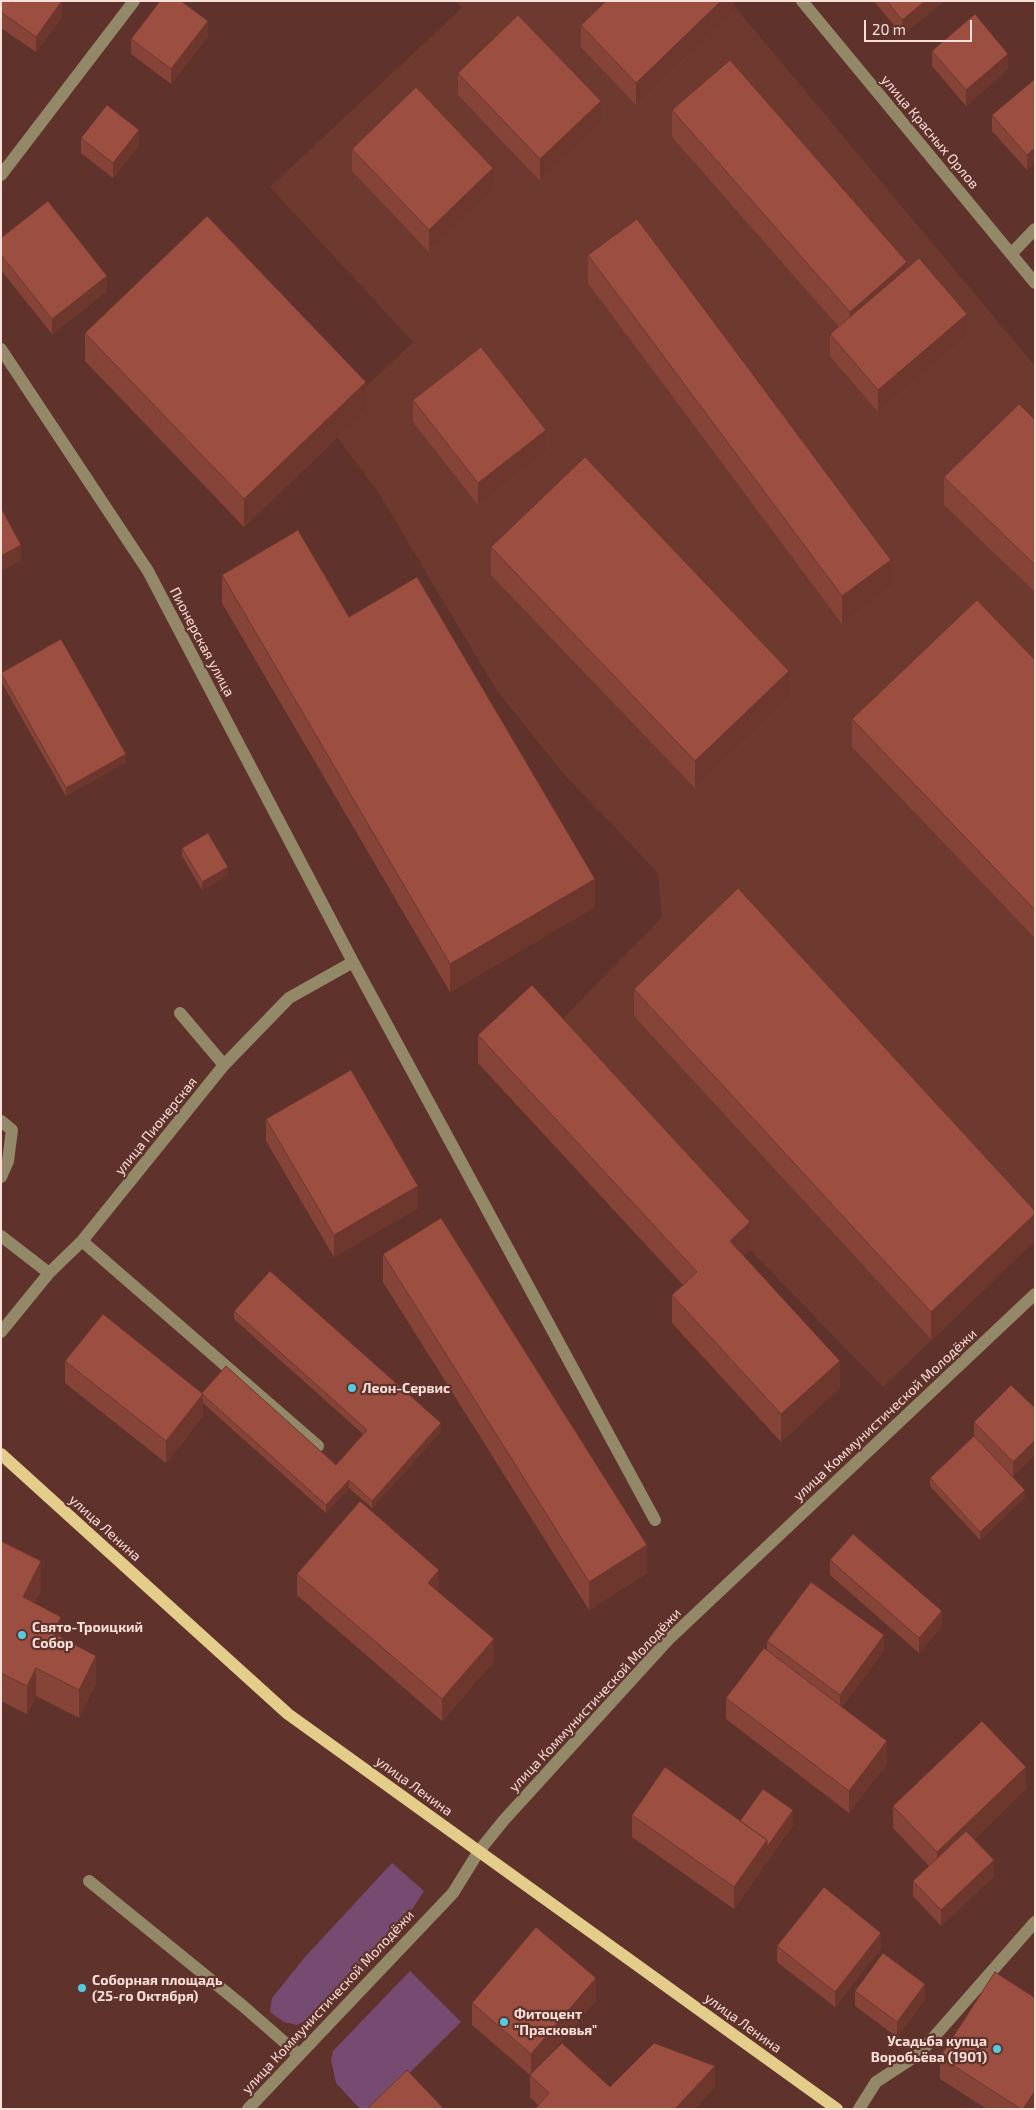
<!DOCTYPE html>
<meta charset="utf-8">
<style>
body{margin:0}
#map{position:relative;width:1036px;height:2110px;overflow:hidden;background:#5f332b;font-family:"Exo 2",sans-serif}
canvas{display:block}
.frame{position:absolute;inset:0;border:2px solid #fbdfd9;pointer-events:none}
.scale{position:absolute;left:864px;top:20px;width:108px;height:22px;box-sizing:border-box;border:2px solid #fbdfd9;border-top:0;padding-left:6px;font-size:15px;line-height:18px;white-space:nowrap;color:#fbdfd9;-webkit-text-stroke:4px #5f332b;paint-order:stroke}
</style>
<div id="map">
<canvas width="1036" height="2110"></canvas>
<div class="frame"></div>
<div class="scale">20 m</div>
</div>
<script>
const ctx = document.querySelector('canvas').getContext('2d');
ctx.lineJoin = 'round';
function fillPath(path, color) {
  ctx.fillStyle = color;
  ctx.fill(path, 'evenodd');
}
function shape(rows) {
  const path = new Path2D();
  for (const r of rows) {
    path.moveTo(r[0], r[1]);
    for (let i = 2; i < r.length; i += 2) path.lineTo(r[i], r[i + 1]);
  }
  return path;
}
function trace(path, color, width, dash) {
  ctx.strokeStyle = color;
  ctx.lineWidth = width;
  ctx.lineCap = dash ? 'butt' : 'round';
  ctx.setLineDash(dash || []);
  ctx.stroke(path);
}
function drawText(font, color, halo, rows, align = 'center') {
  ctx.font = font + ' "Exo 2",sans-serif';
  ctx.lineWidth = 4.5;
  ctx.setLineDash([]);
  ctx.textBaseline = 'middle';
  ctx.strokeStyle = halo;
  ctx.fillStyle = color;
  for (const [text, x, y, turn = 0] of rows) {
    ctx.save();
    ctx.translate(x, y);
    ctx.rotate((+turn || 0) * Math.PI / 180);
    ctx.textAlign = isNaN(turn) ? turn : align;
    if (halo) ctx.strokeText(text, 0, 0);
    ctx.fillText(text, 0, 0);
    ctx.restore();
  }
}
fillPath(shape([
 [457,1,730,1,1035,366,1035,1241,883,1387,750,1250,550,1032,662,917,658,873,562,772,495,688,380,495,337,437,354,398,413,342,270,187,462,8]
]), '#6e3a30');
fillPath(shape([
 [392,1863,424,1891,413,1908,312,2017,297,2025,284,2022,270,2012,272,1998,305,1957],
 [410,1971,461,2022,373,2109,360,2109,336,2083,331,2060,333,2051]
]), '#774a71');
trace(shape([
 [802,1,1035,283],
 [1,175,134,1],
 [1012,253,1035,229],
 [1,349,148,571,353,962,655,1520],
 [180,1013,224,1065],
 [1,1121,12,1130,8,1161,1,1177],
 [1,1236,49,1273],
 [82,1241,318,1446],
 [1,1332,49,1273,82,1241,224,1065,289,998,353,962],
 [89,1881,243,2006,298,2054],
 [248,2109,453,1893,479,1851,504,1820,668,1640,1035,1294],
 [859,2109,876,2082,919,2054,1035,1922]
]), '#938868', 12);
trace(shape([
 [1,1454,288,1714,837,2109]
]), '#e4cd8a', 12);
fillPath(shape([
 [1,1,62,17,36,52,1,28],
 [734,1,734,11,636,105,581,47,581,25],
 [874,1,944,1,902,35],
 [208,36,171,84,131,54,131,39],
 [932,51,1008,69,966,106,932,66],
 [458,73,601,123,540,181,458,95],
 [1035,79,1035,163,1027,170,992,131,992,115],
 [672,110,907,268,967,336,878,412,830,356,830,334,839,327,672,137],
 [81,138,139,145,113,178,81,153],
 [352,149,493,190,429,252,352,171],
 [1,238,107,291,52,334,1,270],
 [588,255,891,587,842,624,588,283],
 [85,333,366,410,244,527,85,361],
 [413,400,546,452,478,505,413,422],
 [1035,420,1035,592,944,505,944,477],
 [491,547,789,698,695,788,491,575],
 [222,575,349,617,595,907,450,992,222,603],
 [1035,660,1035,938,852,747,852,719],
 [1,673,126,762,66,796,1,681],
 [182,848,228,875,202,890,182,856],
 [634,989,1035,1211,931,1339,634,1016],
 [478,1035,750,1250,743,1256,840,1388,781,1442,672,1323,672,1295,683,1285,478,1063],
 [266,1119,418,1208,334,1257,266,1141],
 [383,1254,647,1573,589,1610,383,1282],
 [234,1311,441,1431,372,1508,349,1488,326,1513,203,1403,203,1416,166,1463,65,1383,65,1361,202,1393,336,1465,363,1434,234,1319],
 [1035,1408,1013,1477,1025,1497,980,1540,930,1486,930,1478,974,1436,974,1422],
 [1,1541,41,1589,34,1603,96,1683,79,1718,36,1696,27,1714,1,1701],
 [830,1560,942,1626,919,1653,830,1575],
 [297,1574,439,1591,439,1592,494,1661,442,1721,297,1595],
 [767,1641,884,1650,842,1707,887,1763,849,1813,726,1719,726,1698,767,1650],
 [1026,1789,974,1839,994,1876,941,1926,913,1896,913,1881,929,1866,893,1828,893,1806],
 [632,1815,740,1821,793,1825,734,1909,632,1837],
 [777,1946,881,1948,835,2007,777,1962],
 [855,1991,925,1999,897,2037,855,2006],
 [596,2000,539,2067,610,2087,715,2088,538,2105,530,2097,530,2075,472,2025,472,2003],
 [940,2057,1035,2109,987,2109,940,2079]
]), '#864438');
fillPath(shape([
 [62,1,62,17,36,52,36,37],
 [721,1,734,1,734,11,636,105,636,83],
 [925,1,944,1,902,35,902,20],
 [208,21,208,36,171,84,171,69],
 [1008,54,1008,69,966,106,966,90],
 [601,101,601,123,540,181,540,159],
 [139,130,139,145,113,178,113,163],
 [1035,148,1035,163,1027,170,1027,155],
 [493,168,493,190,429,252,429,230],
 [907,262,907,290,850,340,850,312],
 [107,276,107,291,52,334,52,319],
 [967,314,967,336,878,412,878,390],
 [366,382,366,410,244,527,244,499],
 [546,430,546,452,478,505,478,483],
 [21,545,21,561,1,571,1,556],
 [891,560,891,587,842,624,842,596],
 [789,671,789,698,695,788,695,761],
 [126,754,126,762,66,796,66,788],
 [228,867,228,875,202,890,202,882],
 [595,879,595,907,450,992,450,964],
 [418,1186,418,1208,334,1257,334,1235],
 [1035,1214,1035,1241,931,1339,931,1312],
 [750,1222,750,1250,730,1268,730,1241],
 [840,1361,840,1388,781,1442,781,1414],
 [203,1394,203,1416,166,1463,166,1441],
 [441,1423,441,1431,372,1508,372,1501],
 [1035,1440,1035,1455,1013,1477,1013,1462],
 [349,1480,349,1488,326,1513,326,1505],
 [1025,1490,1025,1497,980,1540,980,1532],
 [647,1545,647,1573,589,1610,589,1582],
 [41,1561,41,1589,23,1625,23,1597],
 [439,1570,439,1591,428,1605,428,1583],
 [942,1611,942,1626,919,1653,919,1638],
 [61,1617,61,1644,53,1633],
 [884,1635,884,1650,840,1710,840,1695],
 [494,1639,494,1661,442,1721,442,1699],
 [96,1656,96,1683,79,1718,79,1690],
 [36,1668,36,1696,27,1714,27,1686],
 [887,1741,887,1763,849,1813,849,1791],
 [1026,1767,1026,1789,937,1874,937,1852],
 [793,1810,793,1825,734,1909,734,1887,767,1840],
 [994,1860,994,1876,941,1926,941,1910],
 [881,1933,881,1948,835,2007,835,1992],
 [596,1978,596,2000,531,2076,531,2054],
 [925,1984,925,1999,897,2037,897,2022],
 [715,2066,715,2088,695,2109,675,2109],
 [1035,2091,1035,2109,1023,2109]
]), '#6d372e');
const building = shape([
 [1,1,62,1,36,37,1,12,1,1],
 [160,1,181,1,208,21,171,69,131,39,160,1],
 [606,1,721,1,636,83,581,25,606,1],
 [887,1,925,1,902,20,887,1],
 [975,14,1008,54,966,90,932,51,975,14],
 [518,15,601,101,540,159,458,73,518,15],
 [730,60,907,262,850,312,672,110,730,60],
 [1035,79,1035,148,1027,155,992,115,1035,79],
 [416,87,493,168,429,230,352,149,416,87],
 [107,105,139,130,113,163,81,138,107,105],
 [48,201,107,276,52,319,1,255,1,238,48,201],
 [207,216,366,382,244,499,85,333,207,216],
 [637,219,891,560,842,596,588,255,637,219],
 [919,258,967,314,878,390,830,334,919,258],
 [481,347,546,430,478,483,413,400,481,347],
 [1019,404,1035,420,1035,565,944,477,1019,404],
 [585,457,789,671,695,761,491,547,585,457],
 [1,508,21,545,1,556,1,508],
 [298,530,349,617,417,577,595,879,450,964,222,575,298,530],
 [977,600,1035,660,1035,910,852,719,977,600],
 [61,639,126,754,66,788,1,673,61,639],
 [208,833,228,867,202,882,182,848,208,833],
 [738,888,1035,1211,1035,1214,931,1312,634,989,738,888],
 [532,985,750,1222,730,1241,840,1361,781,1414,672,1295,697,1272,478,1035,532,985],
 [351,1070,418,1186,334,1235,266,1119,351,1070],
 [441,1218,647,1545,589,1582,383,1254,441,1218],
 [270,1271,441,1423,372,1501,349,1480,326,1505,203,1395,203,1394,202,1393,226,1366,336,1465,367,1430,234,1311,270,1271],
 [103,1314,203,1394,166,1441,65,1361,103,1314],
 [1011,1385,1035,1408,1035,1440,1013,1462,974,1422,1011,1385],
 [974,1436,1025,1490,980,1532,930,1478,974,1436],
 [360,1501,439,1570,428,1583,494,1639,442,1699,297,1574,360,1501],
 [853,1534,942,1611,919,1638,830,1560,853,1534],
 [1,1541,41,1561,23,1597,61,1617,53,1633,96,1656,79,1690,36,1668,27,1686,1,1673,1,1541],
 [811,1582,884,1635,840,1695,767,1641,811,1582],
 [764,1648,887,1741,849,1791,726,1698,764,1648],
 [982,1721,1026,1767,937,1852,893,1806,982,1721],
 [665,1767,767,1840,734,1887,632,1815,665,1767],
 [763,1789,793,1810,767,1847,767,1840,740,1821,763,1789],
 [966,1831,994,1860,941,1910,913,1881,966,1831],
 [824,1887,881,1933,835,1992,777,1946,824,1887],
 [536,1927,596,1978,531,2054,472,2003,536,1927],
 [883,1953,925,1984,897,2022,855,1991,883,1953],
 [995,1972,1035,1998,1035,2091,1023,2109,1021,2109,940,2057,995,1972],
 [562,2043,610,2087,654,2043,715,2066,675,2109,535,2109,549,2093,530,2075,562,2043],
 [407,2070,444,2109,367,2109,407,2070]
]);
fillPath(building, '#9c4f41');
trace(building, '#6d372e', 1);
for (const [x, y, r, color] of [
 [352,1388,5,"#55cadf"],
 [22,1635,5,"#55cadf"],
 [82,1988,5,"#55cadf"],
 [504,2022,5,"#55cadf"],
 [997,2049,5,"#55cadf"]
]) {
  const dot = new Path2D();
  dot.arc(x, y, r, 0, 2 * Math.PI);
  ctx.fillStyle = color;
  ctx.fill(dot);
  trace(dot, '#5f332b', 2);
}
drawText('14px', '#fbdfd9', '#5f332b', [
 ["улица Красных Орлов",930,132,50],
 ["Пионерская улица",202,642,62],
 ["улица Пионерская",156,1126,-51],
 ["улица Коммунистической Молодёжи",885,1415,-43],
 ["улица Ленина",105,1528,42],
 ["улица Коммунистической Молодёжи",595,1700,-47],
 ["улица Ленина",414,1786,36],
 ["улица Коммунистической Молодёжи",328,2002,-47],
 ["улица Ленина",743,2023,36]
]);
drawText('bold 14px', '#fbdfd9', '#5f332b', [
 ["Леон-Сервис",362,1388],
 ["Свято-Троицкий",32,1627],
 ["Собор",32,1643],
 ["Соборная площадь",92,1980],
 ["(25-го Октября)",92,1996],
 ["Фитоцент",514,2014],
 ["\"Прасковья\"",514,2030],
 ["Усадьба купца",987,2041,"right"],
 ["Воробьёва (1901)",987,2057,"right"]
], 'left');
</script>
